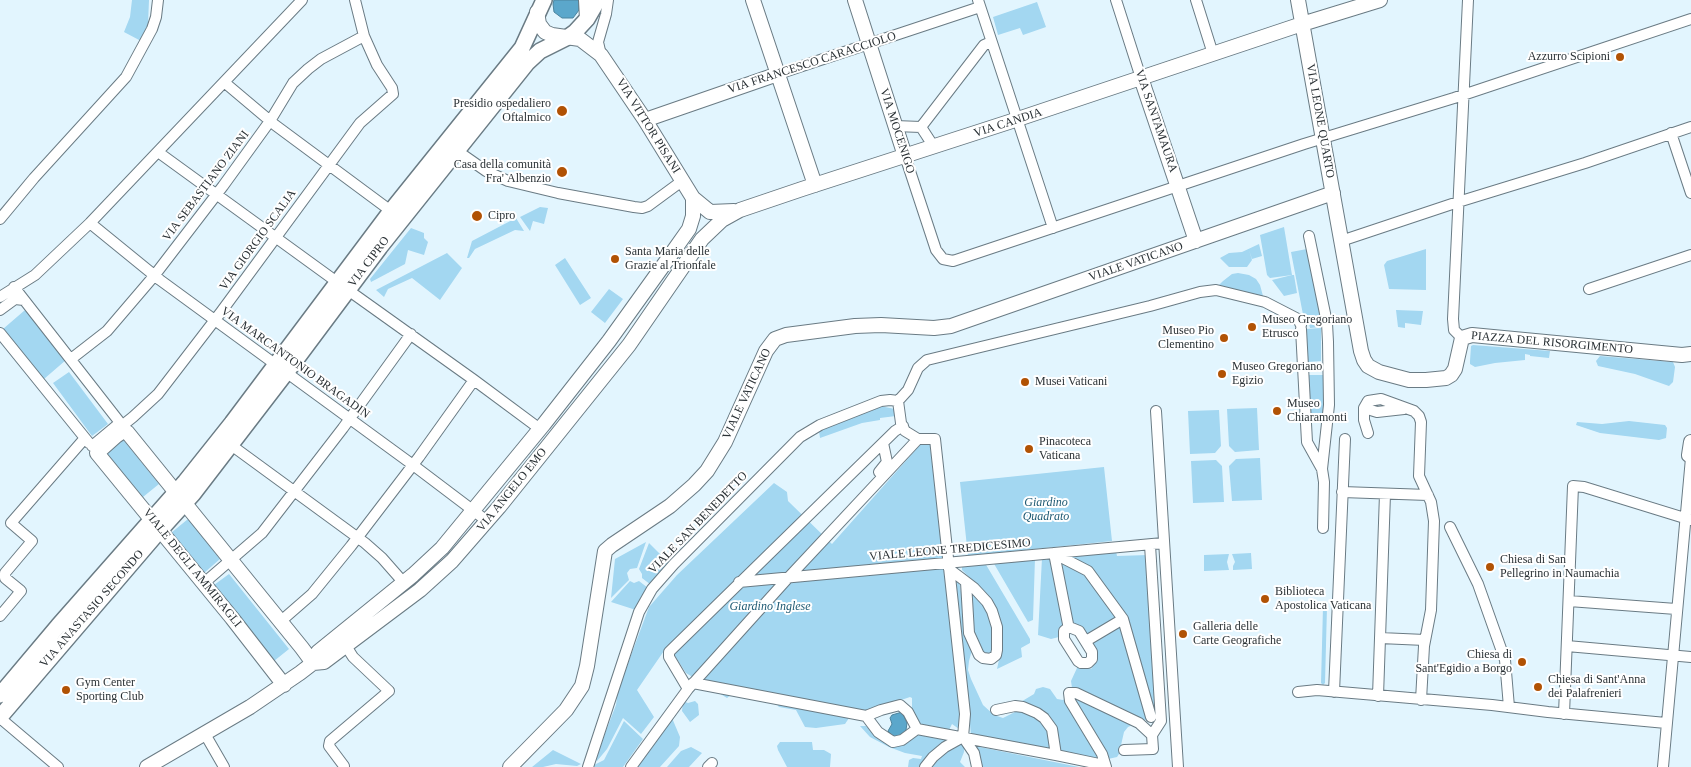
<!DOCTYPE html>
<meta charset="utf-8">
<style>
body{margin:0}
canvas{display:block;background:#e2f5fe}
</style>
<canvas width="1691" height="767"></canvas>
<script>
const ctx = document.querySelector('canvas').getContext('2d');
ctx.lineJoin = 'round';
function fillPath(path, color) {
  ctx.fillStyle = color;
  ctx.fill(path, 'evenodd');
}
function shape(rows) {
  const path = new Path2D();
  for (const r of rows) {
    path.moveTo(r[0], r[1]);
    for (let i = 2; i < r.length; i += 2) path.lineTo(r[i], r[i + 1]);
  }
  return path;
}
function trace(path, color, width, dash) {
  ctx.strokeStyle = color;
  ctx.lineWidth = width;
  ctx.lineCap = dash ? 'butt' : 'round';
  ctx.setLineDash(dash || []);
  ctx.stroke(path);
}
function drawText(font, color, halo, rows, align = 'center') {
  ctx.font = font + ' Georgia,serif';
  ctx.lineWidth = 4;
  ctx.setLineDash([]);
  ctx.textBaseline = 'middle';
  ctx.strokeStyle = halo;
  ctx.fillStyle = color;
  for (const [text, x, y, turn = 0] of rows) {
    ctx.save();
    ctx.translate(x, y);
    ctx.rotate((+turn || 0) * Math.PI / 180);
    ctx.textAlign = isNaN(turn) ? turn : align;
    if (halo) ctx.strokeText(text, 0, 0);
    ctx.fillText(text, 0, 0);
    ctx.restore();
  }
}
fillPath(shape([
 [132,0,149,0,148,24,141,41,124,32,130,17],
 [1037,2,1046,27,1023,35,1020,28,998,35,993,17],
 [540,207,548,208,544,224,533,221,530,231,520,217],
 [516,218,524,231,515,230,475,249,469,258,467,258,472,241],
 [1284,227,1292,275,1294,275,1297,293,1284,296,1272,280,1292,275,1270,278,1267,275,1260,235],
 [411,228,424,233,424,238,428,242,424,255,408,250,405,264,371,282,370,279],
 [1259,244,1262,256,1252,259,1249,250,1252,260,1247,267,1229,267,1220,258,1229,253,1242,252],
 [1307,249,1322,327,1310,328,1309,324,1305,325,1291,252],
 [1426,249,1426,290,1389,289,1384,265,1387,261],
 [447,253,462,268,440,300,412,278,388,289,384,297,376,290],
 [565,258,591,298,580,305,555,265],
 [1238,273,1249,275,1256,279,1260,285,1263,296,1261,298,1220,288,1219,285,1223,281,1232,274],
 [609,289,623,299,605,323,591,312],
 [25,310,66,360,44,379,3,329],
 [1396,310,1423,311,1421,325,1405,323,1405,328,1398,327],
 [1321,328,1321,361,1307,362,1306,329],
 [1473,345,1550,351,1549,358,1530,356,1530,355,1525,354,1525,360,1495,363,1475,367,1470,364,1470,361,1471,346],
 [1600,356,1673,362,1675,367,1673,382,1669,386,1635,374,1598,366,1596,361],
 [69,372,108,424,92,436,53,383],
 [1307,375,1323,375,1324,413,1310,414],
 [880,406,895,409,896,416,880,418,880,420,862,423,820,438,819,431],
 [1257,408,1259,450,1235,452,1229,446,1227,409],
 [1219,410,1221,446,1215,453,1190,454,1188,411],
 [1629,421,1665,425,1667,428,1666,438,1659,440,1600,433,1576,425,1577,422,1602,424],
 [121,437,159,484,143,497,104,451],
 [920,445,930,445,961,713,961,727,959,729,952,724,949,730,919,724,912,711,912,698,910,697,849,718,845,724,816,728,805,727,796,710,779,707,767,694,733,693,727,698,686,673,668,645,637,690,654,717,641,734,623,718,607,749,597,761,595,759,616,705,618,690,649,607,677,575,774,483,787,492,788,501,832,544],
 [1260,458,1262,500,1232,501,1229,466,1236,459],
 [1216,460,1222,466,1224,502,1193,503,1191,461],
 [1104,467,1112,541,968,556,960,482],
 [188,519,220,559,204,573,171,533],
 [646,542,637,568,630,569,627,573,629,580,611,598,615,559],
 [649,543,670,564,651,585,642,578,642,574,639,569],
 [1116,551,1117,556,1148,555,1159,716,1155,717,1129,623,1068,557,1068,555],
 [1251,553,1252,569,1233,570,1233,566,1235,562,1232,554],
 [1229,554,1227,562,1229,570,1204,571,1204,555],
 [1035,558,1033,620,1028,622,993,562],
 [1042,558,1050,558,1052,561,1065,626,1059,637,1051,639,1038,635],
 [1059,562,1083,572,1117,618,1087,637,1072,626],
 [985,563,1030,639,1030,643,1021,648,1022,657,997,669,1000,655,989,597,962,570,962,566],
 [229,574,289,649,274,661,214,585],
 [956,579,959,581,972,650,969,661,968,670,971,679,983,705,994,715,1003,718,1019,710,1037,717,1048,730,1050,747,1048,749,971,735],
 [630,581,634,583,639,581,648,588,636,610,611,602],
 [970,591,979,599,988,611,994,628,992,653,989,654,982,651,973,632],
 [1323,607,1327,607,1325,683,1323,685,1321,683],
 [1121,626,1147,719,1143,721,1072,688,1071,681,1077,668,1079,665,1091,669,1095,664,1093,662,1090,644],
 [1043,687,1050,689,1057,699,1063,700,1066,698,1099,760,1061,752,1057,734,1019,703,1034,694,1036,689],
 [1074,697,1135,724,1128,727,1124,732,1119,754,1117,757,1108,759],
 [683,701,688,703,695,701,698,704,699,715,690,722,682,711],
 [672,718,680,737,679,746,660,767,637,767],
 [624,721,643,739,623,767,594,767,594,765,604,760],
 [860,726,866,726,879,739,917,735,948,739,929,754,919,767,908,767,909,760,913,758,921,759,922,756,905,753,889,747,870,737],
 [780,742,812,742,813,750,824,750,831,754,830,767,787,767,778,750,777,746],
 [960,742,964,743,964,752,960,762,965,767,931,767,934,762],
 [975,746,1079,767,981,767],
 [691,747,702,753,689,767,667,767,681,751],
 [553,750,581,764,577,766,556,764,543,767,532,767]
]), '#a3d7f1');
const water = shape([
 [554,0,579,0,579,10,573,18,562,18,554,12,553,4,554,0],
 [902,712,907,723,906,730,902,736,895,738,888,731,892,724,890,718,892,715,902,712]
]);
fillPath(water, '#5ba7cb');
trace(water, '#4c849e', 1);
const street = shape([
 [978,0,1053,228],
 [1116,0,1141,78],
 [1196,0,1213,54],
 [601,55,598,42,606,14,608,0],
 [778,74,980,7],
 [224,82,275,125,391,211],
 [895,126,921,127],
 [921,127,984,45,991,42],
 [921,127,934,147],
 [1671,133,1691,193],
 [456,150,486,171,508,181,558,193,634,207,642,208,648,206,682,181],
 [158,152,337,282],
 [905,156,936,250,943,259,953,261,1304,144,1454,98,1691,19],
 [0,219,34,178,126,77,152,29,156,17,158,0],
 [90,223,160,280,413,465,487,521],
 [1309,236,1327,323,1328,342,1329,405,1322,469,1324,482,1323,528],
 [1341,241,1458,202,1585,163,1691,127],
 [14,287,125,429],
 [1589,289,1691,255],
 [348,290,474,380,540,429],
 [0,297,35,275,90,223,302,0],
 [0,310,15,299,24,300],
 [1301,329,1307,442,1322,469],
 [0,333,89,443],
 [1462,338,1454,330,1453,319,1468,0],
 [71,359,107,331,154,276,223,186,270,121,293,83,308,69,321,59,364,36],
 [898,401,908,390,918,368,927,360,1150,306,1200,292,1216,290,1265,302,1298,319,1301,325],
 [898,401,901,423,905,431,918,439,935,439,965,714,963,737],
 [1364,408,1364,420,1368,433],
 [1404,409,1377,412,1364,408,1368,401,1381,399,1414,411,1419,416,1421,422,1419,476,1431,502,1434,521,1431,610,1424,646,1421,700],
 [1156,411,1178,767],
 [231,445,365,543,382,558,404,583],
 [92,446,116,426,123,425,133,417,158,394,221,312,360,123,393,94,392,88,377,65,364,36,355,0],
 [879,472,887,462,883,443],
 [1342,492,1428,495],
 [1450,527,1478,584,1505,660,1509,707],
 [1150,545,1161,721,1152,735],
 [1054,553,1068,624],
 [1055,554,1088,571,1123,619,1151,717],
 [949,569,961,578,974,588,987,602,992,611,997,627,997,650,996,655,991,659,983,658,979,655,969,633,966,582],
 [739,582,1163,543],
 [204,583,262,533,343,428,411,334],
 [1569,601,1676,609],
 [0,616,21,591,5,578,5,573,32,541,11,523,85,438],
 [281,621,312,594,351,546,419,457,474,380],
 [1069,627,1079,631,1092,652,1092,659,1088,663,1081,663,1078,661,1064,639,1064,631,1069,627],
 [1380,638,1425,640],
 [1086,641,1123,619],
 [1567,646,1691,657],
 [693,683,866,716],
 [688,689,669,657,669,652,895,431,903,426],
 [1298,692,1317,690,1492,705,1548,712,1666,723],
 [1334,692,1345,439],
 [1378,696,1385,494],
 [996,710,1015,706,1023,707,1037,713,1044,718,1052,729,1056,755],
 [1564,714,1573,486,1584,487,1691,520],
 [866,716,878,732,893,742,902,740,917,729],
 [866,716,881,710,900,705,908,712,917,729],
 [0,718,58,767],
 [917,729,1056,755,1099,764,1106,767],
 [205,734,224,767],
 [963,737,974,753,977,767],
 [344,766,329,746,330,741,389,691,353,657,346,646,345,640],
 [588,767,639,612,652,589,674,564,800,437,820,425,881,401,890,400,898,401],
 [631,767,688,689,788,578,918,439],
 [708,767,712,763],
 [925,767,933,757,945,747,963,737],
 [1106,767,1102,754,1070,701,1069,693,1076,693,1139,723,1152,735,1153,749,1124,750],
 [1663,767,1691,458]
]);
const secondary = shape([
 [586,0,587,19],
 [753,0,815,185],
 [855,0,905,156],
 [1298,0,1361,351,1364,360,1368,366,1379,372,1409,380,1426,380,1446,378,1451,375,1455,369,1462,338,1472,335,1682,355,1691,354],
 [537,12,539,24,545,32,552,35,580,39,601,55,645,120,693,198,710,212,734,211],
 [1141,78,1196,241],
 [645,120,778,74],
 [1691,442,1689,455,1691,456],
 [313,663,324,662,420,590,452,561,499,507,629,345,702,239,722,220,740,210,802,189,1009,122,1302,24,1380,0],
 [284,685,232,618,97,453,116,436,122,432,127,432,302,648,313,663],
 [147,767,250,707,300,673,313,663,318,652,413,575,442,548,544,424,609,341,665,263,689,229,693,216,693,198],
 [510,767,566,710,582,686,587,666,605,551,612,545,670,506,694,485,707,471,725,442,766,351,775,339,786,335,855,326,881,325,934,328,951,326,1333,193]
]);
const primary = shape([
 [0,695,58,626,185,482,232,423,391,211,522,48,544,0],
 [0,717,154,537,193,494,292,365,380,247,527,63,540,51,568,37,575,32,587,19,598,0]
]);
trace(street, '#6a7b84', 12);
trace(secondary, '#6a7b84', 16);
trace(primary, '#6a7b84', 18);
trace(street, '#fff', 10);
trace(secondary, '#fff', 14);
trace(primary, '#fff', 15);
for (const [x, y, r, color] of [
 [1620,57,5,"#b15204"],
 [562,111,6,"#b15204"],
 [562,172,6,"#b15204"],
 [477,216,6,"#b15204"],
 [615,259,5,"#b15204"],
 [1252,327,5,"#b15204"],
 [1224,338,5,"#b15204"],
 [1222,374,5,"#b15204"],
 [1025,382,5,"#b15204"],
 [1277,411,5,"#b15204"],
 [1029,449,5,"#b15204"],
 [1490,567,5,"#b15204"],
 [1265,599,5,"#b15204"],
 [1183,634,5,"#b15204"],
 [1522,662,5,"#b15204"],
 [1538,687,5,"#b15204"],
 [66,690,5,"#b15204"]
]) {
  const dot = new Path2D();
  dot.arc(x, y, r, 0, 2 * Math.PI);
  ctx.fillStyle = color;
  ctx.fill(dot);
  trace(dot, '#fff', 2);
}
drawText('12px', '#2a3135', '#fff', [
 ["Azzurro Scipioni",1610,57,"right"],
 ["Presidio ospedaliero",551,104,"right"],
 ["Oftalmico",551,118,"right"],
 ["Casa della comunità",551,165,"right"],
 ["Fra' Albenzio",551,179,"right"],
 ["Cipro",488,216],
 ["Santa Maria delle",625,252],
 ["Grazie al Trionfale",625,266],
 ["Museo Gregoriano",1262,320],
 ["Etrusco",1262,334],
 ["Museo Pio",1214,331,"right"],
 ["Clementino",1214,345,"right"],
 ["Museo Gregoriano",1232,367],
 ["Egizio",1232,381],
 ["Musei Vaticani",1035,382],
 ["Museo",1287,404],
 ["Chiaramonti",1287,418],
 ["Pinacoteca",1039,442],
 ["Vaticana",1039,456],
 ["Chiesa di San",1500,560],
 ["Pellegrino in Naumachia",1500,574],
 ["Biblioteca",1275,592],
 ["Apostolica Vaticana",1275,606],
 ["Galleria delle",1193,627],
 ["Carte Geografiche",1193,641],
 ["Chiesa di",1512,655,"right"],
 ["Sant'Egidio a Borgo",1512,669,"right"],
 ["Chiesa di Sant'Anna",1548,680],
 ["dei Palafrenieri",1548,694],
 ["Gym Center",76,683],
 ["Sporting Club",76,697]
], 'left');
drawText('12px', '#2a3135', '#fff', [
 ["VIA FRANCESCO CARACCIOLO",812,63,-18],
 ["VIA SANTAMAURA",1156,121,71],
 ["VIA LEONE QUARTO",1320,121,80],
 ["VIA CANDIA",1008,123,-18],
 ["VIA VITTOR PISANI",648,126,58],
 ["VIA MOCENIGO",897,131,72],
 ["VIA SEBASTIANO ZIANI",206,186,-53],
 ["VIA GIORGIO SCALIA",258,240,-54],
 ["VIA CIPRO",369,262,-53],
 ["VIALE VATICANO",1136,262,-19],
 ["PIAZZA DEL RISORGIMENTO",1552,343,5],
 ["VIA MARCANTONIO BRAGADIN",295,363,36],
 ["VIALE VATICANO",747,394,-65],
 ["VIA ANGELO EMO",512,490,-51],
 ["VIALE SAN BENEDETTO",698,523,-46],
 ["VIALE LEONE TREDICESIMO",950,550,-5],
 ["VIALE DEGLI AMMIRAGLI",192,568,51],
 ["VIA ANASTASIO SECONDO",92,609,-49]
]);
drawText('italic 12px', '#205b74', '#fff', [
 ["Giardino",1046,503],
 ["Quadrato",1046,517],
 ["Giardino Inglese",770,607]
]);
</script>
